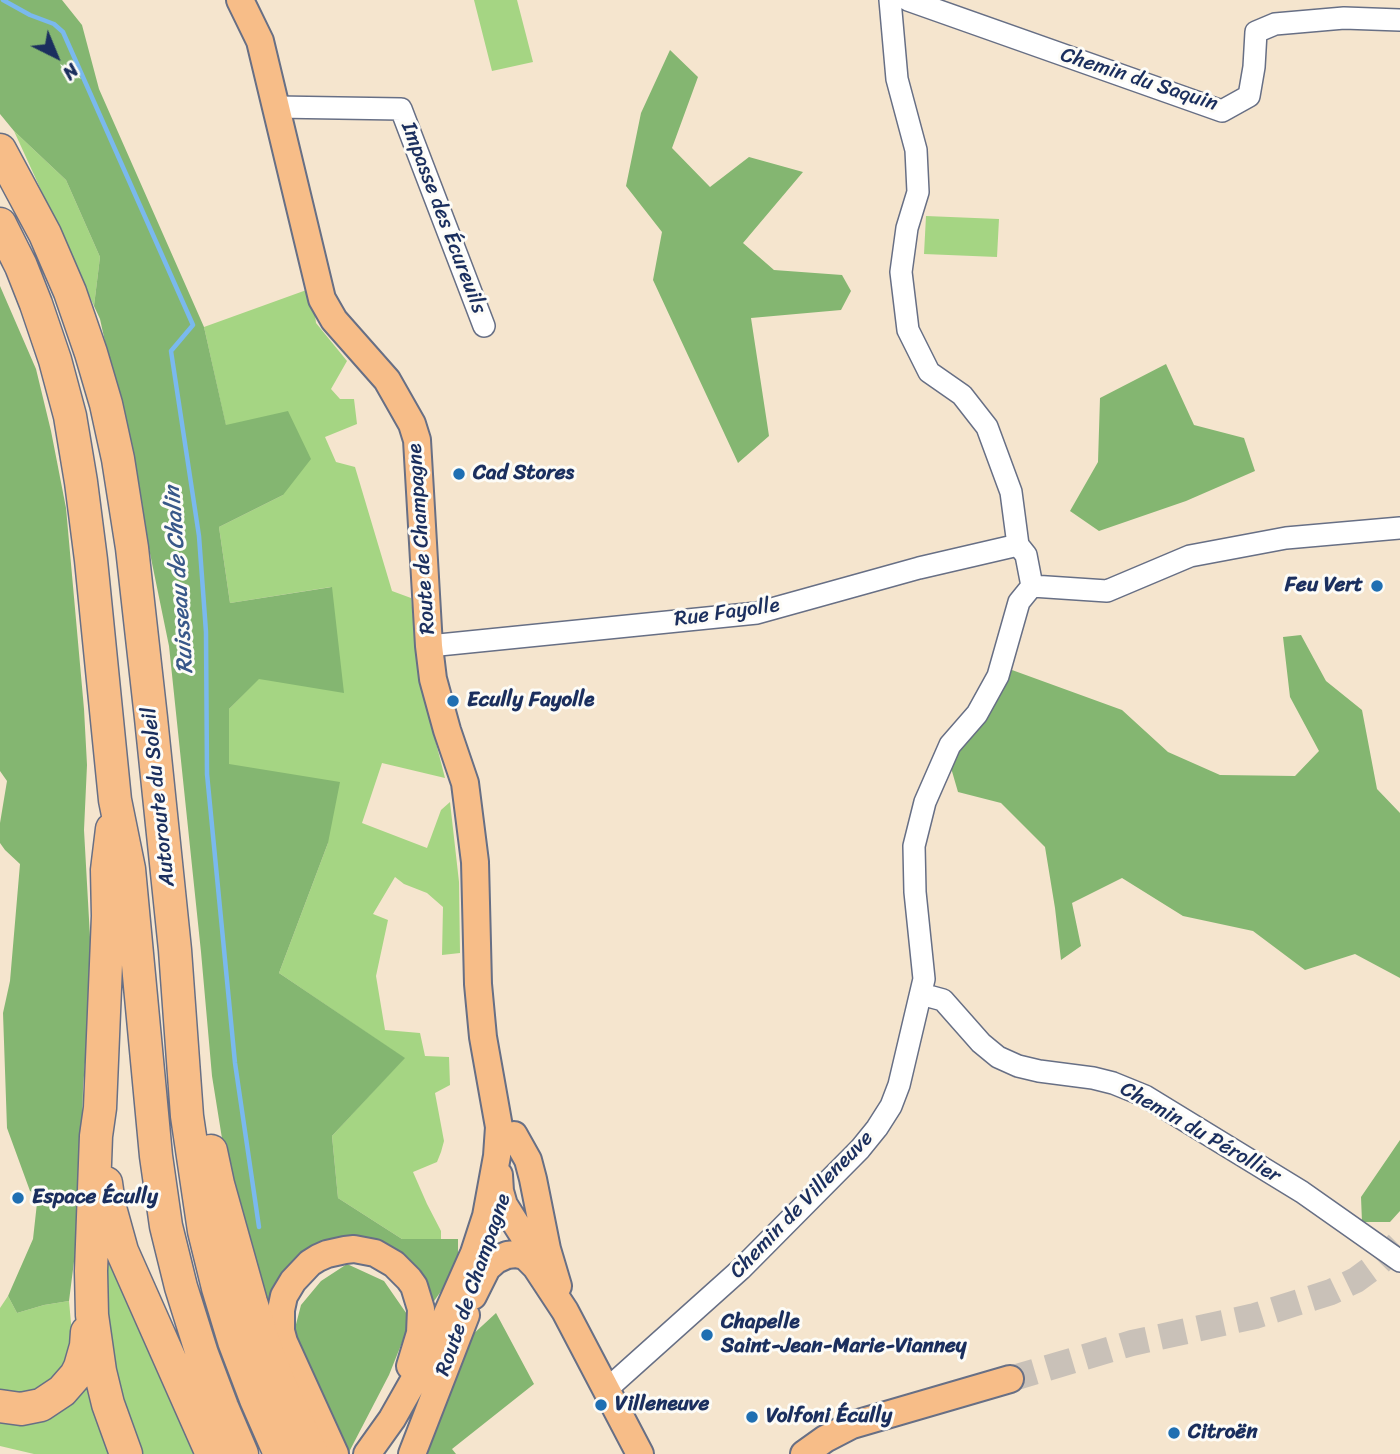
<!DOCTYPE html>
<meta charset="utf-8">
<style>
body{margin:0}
#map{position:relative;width:1400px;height:1454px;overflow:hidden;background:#f5e5ce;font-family:Sriracha,sans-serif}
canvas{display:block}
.north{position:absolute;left:21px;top:21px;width:70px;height:70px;-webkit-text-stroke:5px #fdfcf7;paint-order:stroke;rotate:137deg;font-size:19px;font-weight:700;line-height:28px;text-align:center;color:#1b2f5e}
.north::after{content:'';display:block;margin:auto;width:24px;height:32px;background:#1b2f5e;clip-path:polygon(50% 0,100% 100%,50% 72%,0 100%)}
</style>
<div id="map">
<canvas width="1400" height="1454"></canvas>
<div class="north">N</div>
</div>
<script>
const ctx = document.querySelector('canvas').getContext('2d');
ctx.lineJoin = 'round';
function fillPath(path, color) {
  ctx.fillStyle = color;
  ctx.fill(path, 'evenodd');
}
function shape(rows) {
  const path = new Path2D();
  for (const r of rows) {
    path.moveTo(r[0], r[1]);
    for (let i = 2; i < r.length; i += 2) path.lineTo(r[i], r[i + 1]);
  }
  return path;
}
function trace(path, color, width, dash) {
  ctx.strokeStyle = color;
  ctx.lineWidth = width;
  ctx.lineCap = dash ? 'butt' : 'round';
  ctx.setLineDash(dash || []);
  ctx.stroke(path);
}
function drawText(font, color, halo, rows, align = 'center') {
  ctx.font = font + ' Sriracha,sans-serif';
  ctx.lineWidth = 6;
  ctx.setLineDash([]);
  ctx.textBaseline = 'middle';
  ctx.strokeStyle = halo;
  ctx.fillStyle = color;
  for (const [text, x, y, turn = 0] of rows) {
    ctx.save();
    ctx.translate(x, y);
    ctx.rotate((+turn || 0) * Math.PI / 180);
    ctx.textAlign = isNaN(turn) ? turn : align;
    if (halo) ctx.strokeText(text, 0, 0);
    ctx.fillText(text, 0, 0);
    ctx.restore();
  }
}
fillPath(shape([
 [474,0,517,0,533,62,492,71],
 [14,131,66,180,100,257,94,306],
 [926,216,999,219,997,257,924,254],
 [312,288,316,323,347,361,331,389,340,399,354,399,357,424,325,437,336,462,355,467,392,591,411,598,420,681,445,778,382,763,362,823,427,848,441,810,450,802,459,882,460,953,442,955,443,907,427,893,404,884,395,877,373,914,388,920,376,976,385,1030,420,1033,425,1056,449,1057,450,1085,435,1093,444,1141,441,1152,437,1162,413,1172,427,1204,441,1231,441,1239,402,1239,338,1198,332,1136,404,1058,279,973,328,843,229,765,229,709,259,678,331,587,230,603,219,527,283,495,226,426,204,327],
 [104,1238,201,1454,136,1454,97,1305],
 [8,1296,17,1313,44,1305,69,1301,72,1334,69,1358,50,1385,32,1394,0,1396,0,1308],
 [88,1367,112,1454,34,1454,0,1446,0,1416]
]), '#a5d583');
fillPath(shape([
 [0,0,62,0,82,25,99,89,204,327,226,425,288,411,311,459,283,495,219,527,230,603,332,587,344,693,259,679,229,709,229,764,340,782,328,843,279,973,405,1058,332,1136,338,1198,402,1239,458,1239,458,1267,432,1304,364,1240,294,1266,263,1311,233,1207,212,1076,201,952,169,646,128,446,100,319,94,306,100,257,66,180,14,131,0,114],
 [670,50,698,77,672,148,710,187,749,157,803,172,743,243,774,270,842,275,851,291,841,310,751,318,769,436,738,463,653,280,662,232,626,186,641,113],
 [0,286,36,369,51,431,66,508,84,709,87,765,84,830,92,973,83,1088,80,1214,69,1301,44,1305,17,1313,8,1296,33,1239,38,1194,30,1191,7,1128,3,1013,10,981,20,864,5,850,0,843,0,823,7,781,0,771],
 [1166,364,1194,425,1244,438,1255,471,1186,501,1099,531,1070,511,1098,462,1100,398],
 [1301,635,1326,681,1362,710,1377,789,1400,813,1400,978,1355,954,1305,970,1253,931,1183,916,1122,878,1072,903,1081,946,1061,960,1055,908,1045,847,1001,803,958,792,949,761,1012,670,1122,710,1168,752,1220,775,1295,776,1319,751,1290,697,1283,637],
 [1400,1140,1400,1211,1390,1222,1362,1222,1361,1197],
 [347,1264,384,1281,411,1320,389,1375,348,1454,347,1454,294,1332,301,1305,321,1281],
 [496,1313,534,1384,452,1449,456,1454,422,1454,470,1337]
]), '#84b671');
trace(shape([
 [3,0,30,15,54,24,63,32,193,325,171,351,199,536,206,632,207,774,235,1063,259,1227]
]), '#7ab9ee', 4.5);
trace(shape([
 [1010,1379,1132,1343,1255,1316,1331,1292,1356,1280,1378,1264,1400,1242]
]), '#c9c1b8', 26, [26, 13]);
const minor = shape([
 [908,0,1222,111,1249,96,1254,67,1256,32,1275,24,1344,18,1400,20],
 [276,107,401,109,484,326],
 [1032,586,1107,591,1190,556,1286,538,1400,528],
 [429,646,757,613,919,568,1018,545],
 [921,994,943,1000,981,1043,998,1057,1018,1066,1039,1071,1093,1078,1113,1083,1145,1096,1302,1192,1400,1261],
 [606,1390,741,1269,860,1149,877,1128,891,1106,899,1085,924,979,915,892,914,846,925,802,950,745,977,714,998,676,1019,602,1032,586,1026,555,1018,545,1011,492,987,427,962,395,929,372,908,330,901,272,907,228,918,192,916,150,897,79,890,0]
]);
const major = shape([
 [240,0,260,41,322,299,334,320,387,380,412,424,417,440,429,646,433,679,447,730,465,783,475,862,478,984,483,1037,499,1127,497,1156,486,1216,474,1253,430,1352,392,1419,367,1454],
 [514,1135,528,1160,533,1179,547,1249,558,1286],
 [499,1175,500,1191,504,1205,530,1246,536,1267],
 [473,1296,487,1268,496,1260,507,1255,516,1254,525,1256,536,1267,565,1311,640,1454],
 [335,1454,284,1342,281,1331,281,1310,284,1296,293,1281,310,1263,318,1258,327,1254,345,1250,354,1249,375,1253,394,1264,409,1279,414,1286,421,1309,420,1333,410,1366],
 [412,1454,466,1315],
 [804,1454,825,1439,852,1425,1010,1379]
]);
const highway = shape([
 [0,150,45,234,70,292,91,353,106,404,118,459,132,548,151,718,175,950,187,1116,204,1231,218,1288,234,1341,256,1399,280,1454],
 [0,224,21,266,36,304,55,360,70,416,81,482,91,560,115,800,129,869,156,1156,166,1226,181,1287,202,1354,222,1407,242,1454],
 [112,829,107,870,108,916,100,1108,96,1136,91,1271,92,1315,100,1371,108,1404,126,1454],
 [211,1151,218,1184,251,1302,266,1349,280,1385,312,1454],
 [106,1183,109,1204,122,1251,212,1454],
 [0,1406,21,1409,41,1405,62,1391,76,1375,80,1367,86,1346,87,1332]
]);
trace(minor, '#676f85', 24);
trace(major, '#676f85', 30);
trace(highway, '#676f85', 35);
trace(minor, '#fff', 21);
trace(major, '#f7bd88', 26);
trace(highway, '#f7bd88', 32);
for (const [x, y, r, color] of [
 [459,474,7,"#1f6fb2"],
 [1377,586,7,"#1f6fb2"],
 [453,701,7,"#1f6fb2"],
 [18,1198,7,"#1f6fb2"],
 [707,1335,7,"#1f6fb2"],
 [601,1405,7,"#1f6fb2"],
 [752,1417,7,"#1f6fb2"],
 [1174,1433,7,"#1f6fb2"]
]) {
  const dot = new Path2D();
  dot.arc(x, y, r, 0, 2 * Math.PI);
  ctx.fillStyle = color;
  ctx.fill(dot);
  trace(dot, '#fdfcf7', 2.5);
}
drawText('21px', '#1b2f5e', '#fdfcf7', [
 ["Chemin du Saquin",1139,80,18],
 ["Impasse des Écureuils",443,218,69],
 ["Route de Champagne",422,539,-94],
 ["Rue Fayolle",727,613,-8],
 ["Autoroute du Soleil",159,797,-96],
 ["Chemin du Pérollier",1200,1133,30],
 ["Chemin de Villeneuve",802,1205,-46],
 ["Route de Champagne",474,1285,-71]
]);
drawText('bold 21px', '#1b2f5e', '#fdfcf7', [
 ["Cad Stores",473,474],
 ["Feu Vert",1363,586,"right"],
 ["Ecully Fayolle",467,701],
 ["Espace Écully",32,1198],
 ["Chapelle",721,1323],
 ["Saint-Jean-Marie-Vianney",721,1347],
 ["Villeneuve",615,1405],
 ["Volfoni Écully",766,1417],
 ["Citroën",1188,1433]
], 'left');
drawText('italic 23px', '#385889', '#fdfcf7', [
 ["Ruisseau de Chalin",180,580,-94]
]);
</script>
